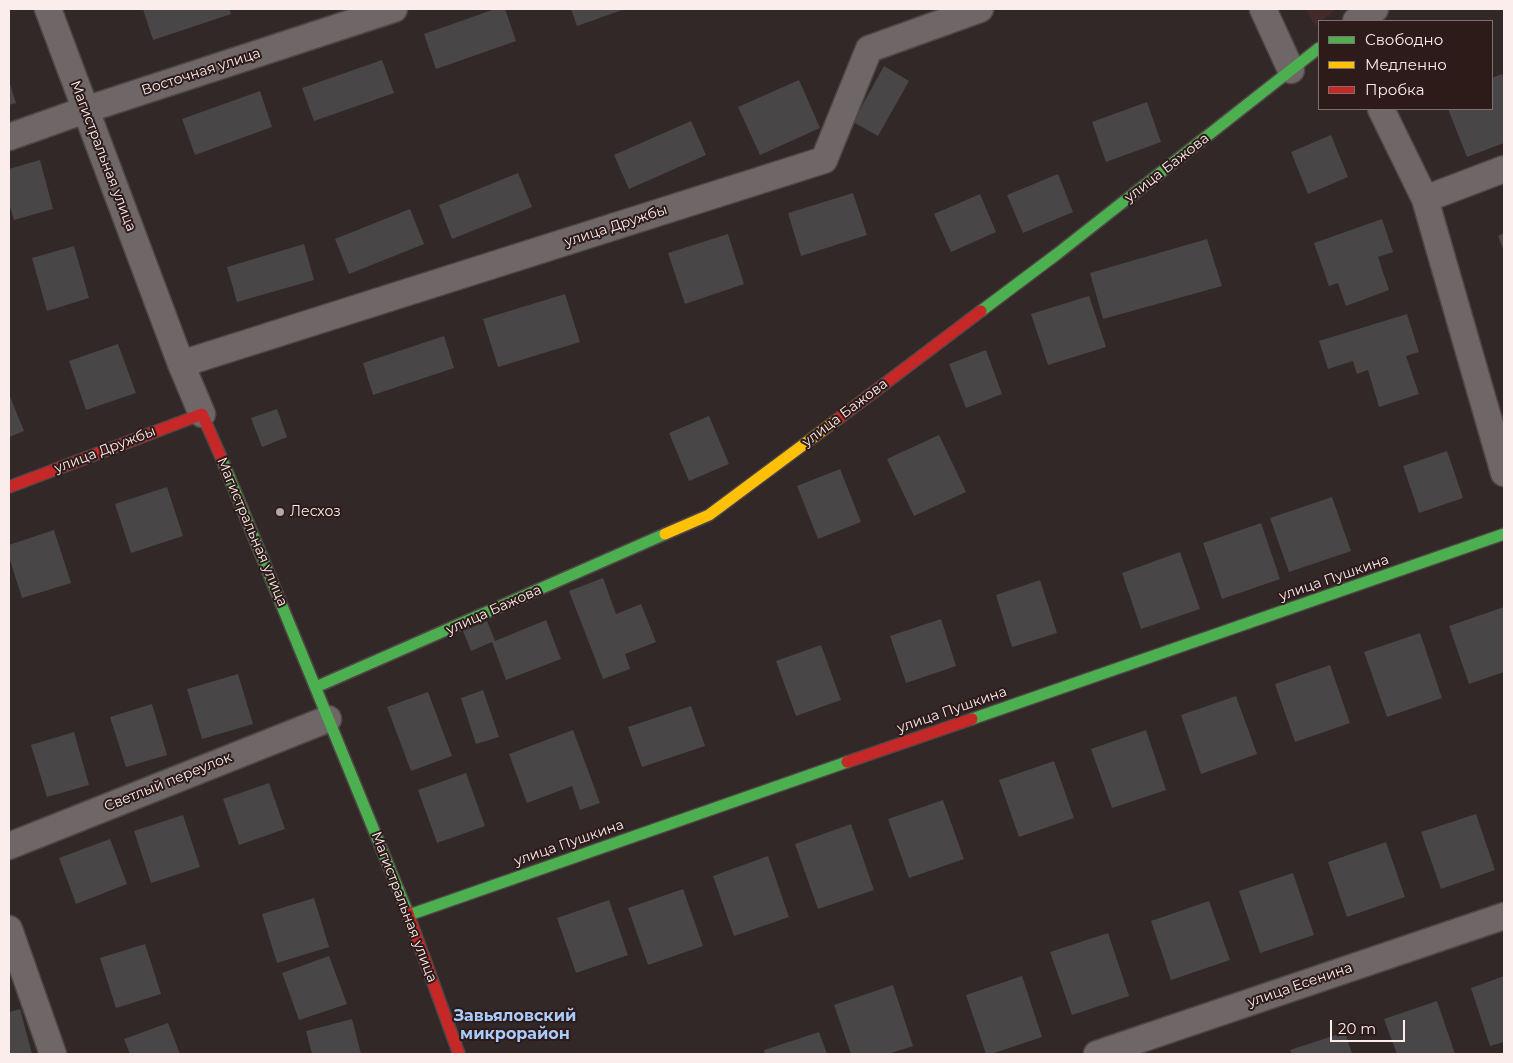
<!DOCTYPE html>
<meta charset="utf-8">
<style>
body{margin:0}
#map{position:relative;width:1513px;height:1063px;overflow:hidden;background:#322828;font-family:Montserrat,sans-serif}
canvas{display:block}
.frame{position:absolute;inset:0;border:10px solid #faedeb;pointer-events:none}
.legend{position:absolute;left:1318px;top:20px;width:175px;height:90px;box-sizing:border-box;background:#2d1b1a;border:1px solid #7f6f6e;margin:0;padding:6px 9px;list-style:none;font-size:15px;color:#faedeb}
.legend li{display:flex;align-items:center;gap:10px;height:25px}
.legend b{width:25px;border:1px solid #7f6f6e}
.scale{position:absolute;left:1330px;top:1020px;width:75px;height:22px;box-sizing:border-box;border:2px solid #faedeb;border-top:0;padding-left:6px;font-size:15px;line-height:18px;white-space:nowrap;color:#faedeb;-webkit-text-stroke:4px #2d1b1a;paint-order:stroke}
</style>
<div id="map">
<canvas width="1513" height="1063"></canvas>
<div class="frame"></div>
<ul class="legend">
<li><b style="height:6px;background:#4caf50"></b>Свободно</li>
<li><b style="height:6px;background:#ffc107"></b>Медленно</li>
<li><b style="height:6px;background:#c62828"></b>Пробка</li>
</ul>
<div class="scale">20 m</div>
</div>
<script>
const ctx = document.querySelector('canvas').getContext('2d');
ctx.lineJoin = 'round';
function fillPath(path, color) {
  ctx.fillStyle = color;
  ctx.fill(path, 'evenodd');
}
function shape(rows) {
  const path = new Path2D();
  for (const r of rows) {
    path.moveTo(r[0], r[1]);
    for (let i = 2; i < r.length; i += 2) path.lineTo(r[i], r[i + 1]);
  }
  return path;
}
function trace(path, color, width, dash) {
  ctx.strokeStyle = color;
  ctx.lineWidth = width;
  ctx.lineCap = dash ? 'butt' : 'round';
  ctx.setLineDash(dash || []);
  ctx.stroke(path);
}
function drawText(font, color, halo, rows, align = 'center') {
  ctx.font = font + ' Montserrat,sans-serif';
  ctx.lineWidth = 4;
  ctx.setLineDash([]);
  ctx.textBaseline = 'middle';
  ctx.strokeStyle = halo;
  ctx.fillStyle = color;
  for (const [text, x, y, turn = 0] of rows) {
    ctx.save();
    ctx.translate(x, y);
    ctx.rotate((+turn || 0) * Math.PI / 180);
    ctx.textAlign = isNaN(turn) ? turn : align;
    if (halo) ctx.strokeText(text, 0, 0);
    ctx.fillText(text, 0, 0);
    ctx.restore();
  }
}
fillPath(shape([
 [1306,9,1337,9,1321,21,1319,21,1319,23,1315,26]
]), '#422b29');
fillPath(shape([
 [143,9,229,9,231,14,153,40],
 [495,9,505,9,516,41,436,69,424,34],
 [571,9,625,9,577,26],
 [382,60,394,93,314,121,302,88],
 [884,66,909,81,878,136,853,122],
 [1502,74,1504,80,1504,143,1467,157,1448,109,1492,109,1492,78],
 [799,80,820,128,760,155,738,107],
 [9,81,16,103,9,105],
 [260,91,272,127,195,155,182,119],
 [1147,102,1161,142,1106,162,1092,122],
 [691,121,706,155,629,189,614,155],
 [1331,135,1348,177,1308,194,1291,152],
 [40,160,53,209,14,220,9,203,9,169],
 [518,173,532,207,452,239,439,205],
 [1058,174,1073,212,1023,233,1007,195],
 [853,193,867,235,801,256,788,213],
 [980,194,996,232,951,252,934,214],
 [410,209,424,244,349,274,335,239],
 [1382,219,1393,252,1378,257,1389,290,1346,306,1338,283,1329,286,1314,243],
 [1504,233,1504,252,1498,236],
 [728,234,744,284,685,304,668,253],
 [1207,239,1222,286,1103,319,1090,273],
 [304,244,314,280,237,302,227,267],
 [74,246,89,298,47,311,32,258],
 [565,294,580,342,498,367,483,319],
 [1089,296,1106,347,1048,365,1031,314],
 [1407,314,1419,352,1406,356,1419,394,1379,407,1368,370,1357,374,1353,361,1328,369,1319,341],
 [444,336,454,368,373,395,363,363],
 [118,344,136,393,86,410,69,361],
 [986,350,1002,394,966,408,949,364],
 [9,394,24,431,9,437],
 [277,409,287,437,262,447,251,418],
 [709,416,729,464,689,481,669,433],
 [939,435,966,492,914,516,887,459],
 [1447,451,1463,498,1419,513,1403,466],
 [840,469,861,522,818,539,797,486],
 [167,487,183,536,131,553,115,504],
 [1332,497,1351,551,1289,572,1270,518],
 [1261,523,1280,579,1222,599,1203,543],
 [54,530,71,583,22,598,9,557,9,545],
 [1180,552,1200,609,1141,629,1122,573],
 [603,578,616,614,641,604,656,642,625,654,630,669,603,679,569,591],
 [1040,580,1057,633,1012,647,996,595],
 [1504,607,1504,672,1469,684,1449,626],
 [941,619,956,666,906,683,890,636],
 [546,620,561,659,506,680,492,642,471,651,463,631,487,621,495,641],
 [1420,633,1442,698,1387,717,1364,652],
 [821,645,841,700,796,716,776,661],
 [1330,665,1350,723,1295,742,1275,684],
 [238,674,253,724,202,739,187,689],
 [483,690,499,737,476,744,461,698],
 [428,692,452,756,411,771,387,707],
 [1236,696,1257,754,1201,774,1181,715],
 [152,704,167,755,126,767,110,717],
 [691,706,705,746,642,767,628,727],
 [573,730,600,803,580,810,572,786,527,803,509,754],
 [1146,730,1166,790,1112,808,1091,749],
 [74,732,89,785,47,797,31,745],
 [1054,761,1074,818,1019,837,999,780],
 [466,773,485,826,437,843,418,790],
 [269,783,285,829,239,845,223,799],
 [943,800,964,859,909,878,888,819],
 [1476,814,1495,870,1441,889,1421,832],
 [183,815,200,867,151,883,134,831],
 [851,824,874,890,818,909,795,844],
 [110,839,127,884,76,904,59,858],
 [1386,842,1405,897,1347,917,1328,862],
 [768,856,789,917,734,936,713,876],
 [1293,873,1314,935,1260,953,1239,891],
 [683,889,703,946,648,965,628,908],
 [314,898,329,947,277,963,262,914],
 [609,900,628,955,576,973,557,918],
 [1209,901,1230,960,1171,980,1151,921],
 [1108,933,1129,996,1072,1015,1050,952],
 [145,944,161,994,116,1008,100,958],
 [329,956,347,1004,299,1020,282,973],
 [1022,976,1042,1037,991,1054,986,1054,966,995],
 [1504,976,1504,1042,1490,1046,1471,988],
 [893,985,913,1046,888,1054,851,1054,834,1005],
 [1437,1001,1455,1054,1397,1054,1384,1019],
 [20,1009,32,1054,9,1054,9,1012],
 [352,1019,361,1054,312,1054,306,1031],
 [168,1023,180,1054,130,1054,124,1039],
 [819,1032,827,1054,765,1054,764,1050],
 [1345,1032,1352,1054,1292,1054,1290,1050]
]), '#494648');
const street = shape([
 [48,9,181,364,202,414],
 [1263,9,1291,70],
 [1356,21,1375,9],
 [1381,109,1425,199,1504,473],
 [9,137,85,110,394,9],
 [1425,199,1504,169],
 [181,364,824,160,869,49,980,9],
 [9,846,328,719],
 [9,929,53,1054],
 [1097,1054,1504,916]
]);
const fast = shape([
 [981,311,1057,254,1319,48],
 [221,457,407,911],
 [316,687,665,534],
 [972,719,1504,534],
 [409,915,847,762]
]);
const slow = shape([
 [665,534,709,515,838,419]
]);
const jam = shape([
 [838,419,981,311],
 [9,487,202,414,221,457],
 [847,762,972,719],
 [407,911,459,1054]
]);
trace(street, '#4f4645', 29);
trace(fast, '#4f4645', 14);
trace(slow, '#4f4645', 14);
trace(jam, '#4f4645', 14);
trace(street, '#6f6767', 26);
trace(fast, '#4caf50', 11);
trace(slow, '#ffc107', 11);
trace(jam, '#c62828', 11);
for (const [x, y, r, color] of [
 [280,512,5,"#b4a8a7"]
]) {
  const dot = new Path2D();
  dot.arc(x, y, r, 0, 2 * Math.PI);
  ctx.fillStyle = color;
  ctx.fill(dot);
  trace(dot, '#2d1b1a', 2);
}
drawText('14px', '#faedeb', '#2d1b1a', [
 ["Восточная улица",201,72,-18],
 ["Магистральная улица",103,156,69],
 ["улица Бажова",1167,168,-38],
 ["улица Дружбы",616,226,-18],
 ["улица Бажова",845,413,-37],
 ["улица Дружбы",105,450,-21],
 ["Магистральная улица",252,532,67],
 ["улица Пушкина",1334,578,-19],
 ["улица Бажова",494,610,-24],
 ["улица Пушкина",952,710,-19],
 ["Светлый переулок",168,782,-22],
 ["улица Пушкина",569,843,-19],
 ["Магистральная улица",404,907,69],
 ["улица Есенина",1300,985,-19]
]);
drawText('14px', '#faedeb', '#2d1b1a', [
 ["Лесхоз",290,512]
], 'left');
drawText('bold 16px', '#a9ccfe', '#2d1b1a', [
 ["Завьяловский",515,1016],
 ["микрорайон",515,1034]
]);
</script>
